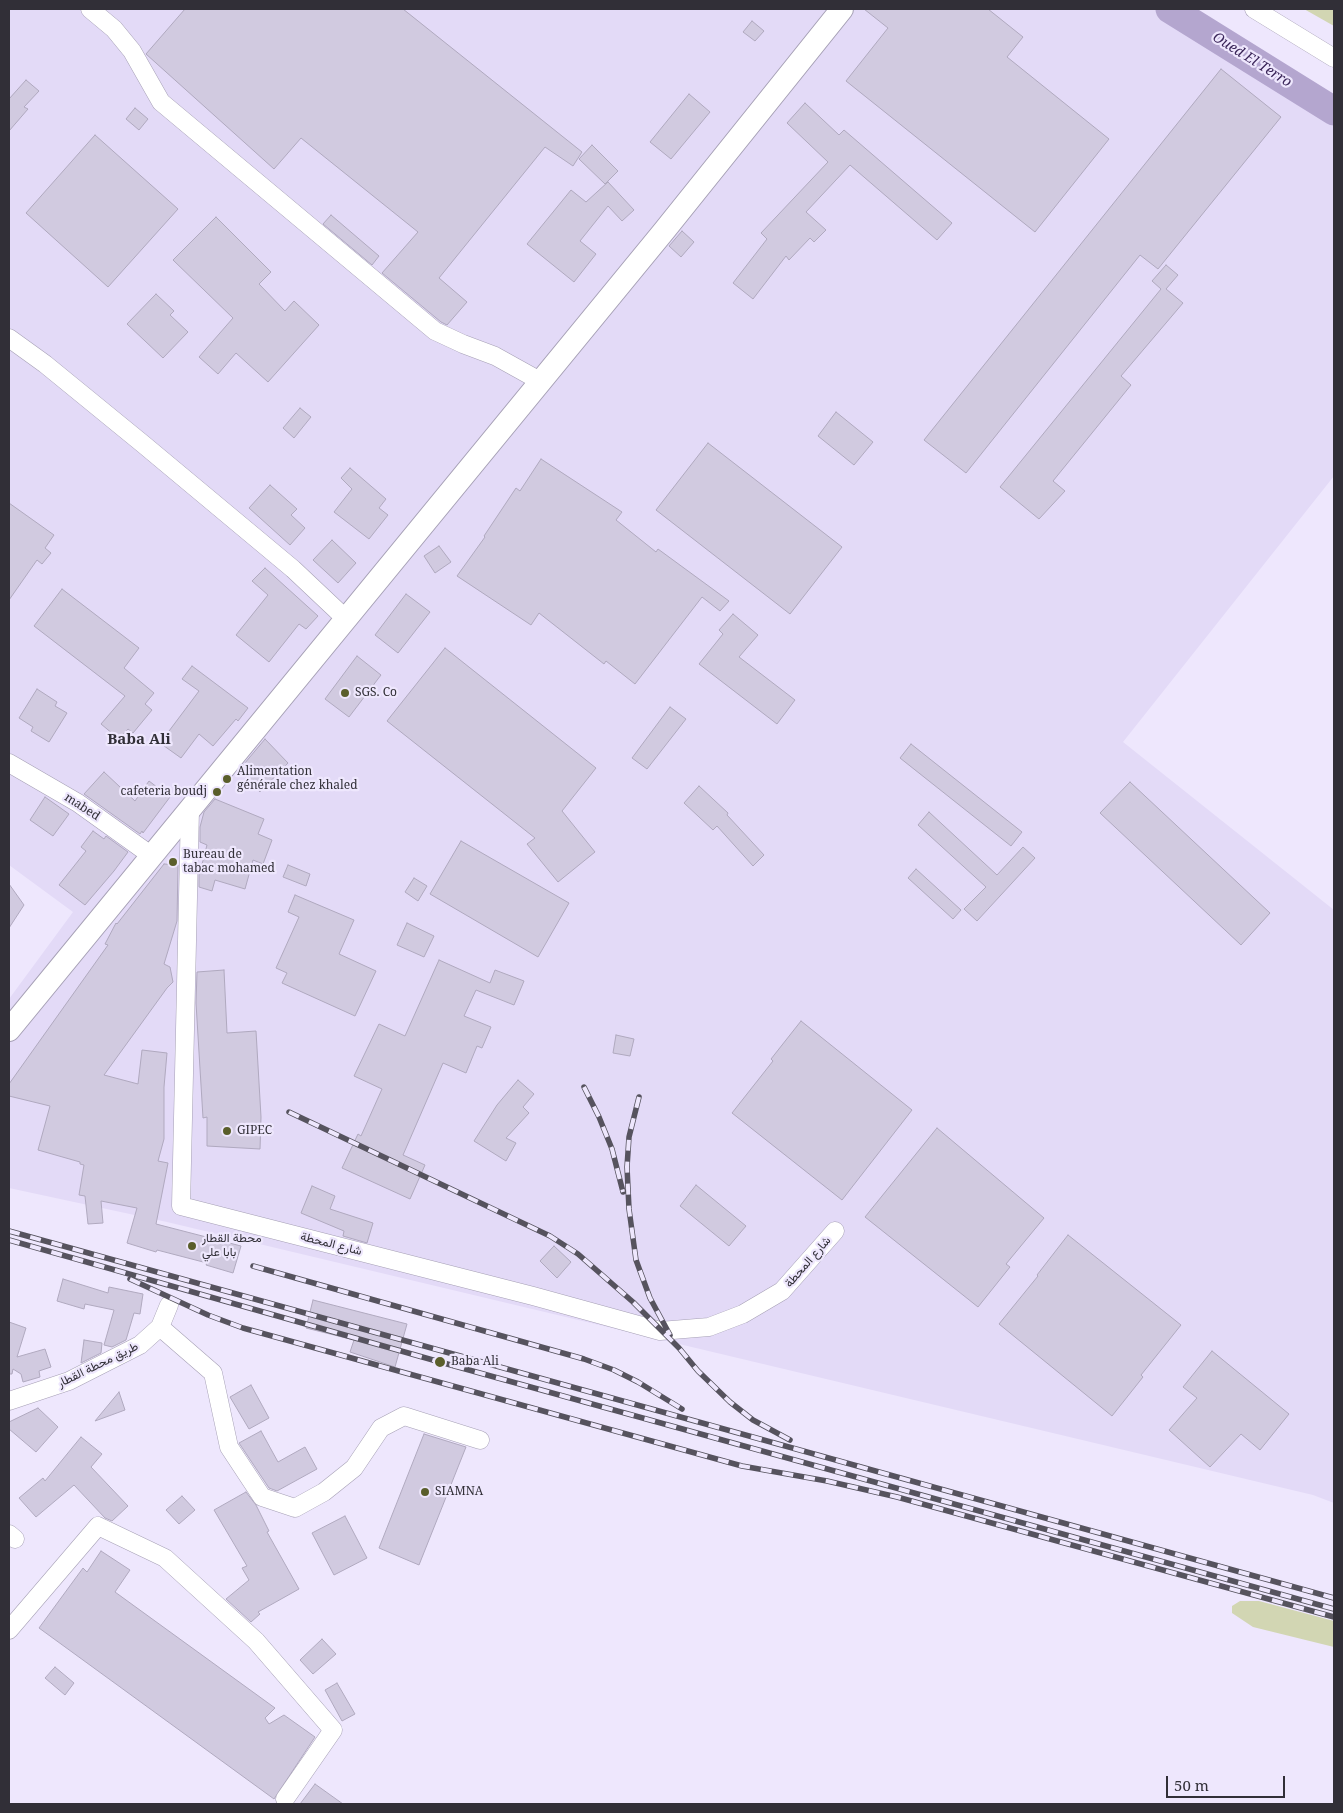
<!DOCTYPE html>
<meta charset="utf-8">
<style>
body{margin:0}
#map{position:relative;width:1343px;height:1813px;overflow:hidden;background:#eee7fd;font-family:"Noto Serif",serif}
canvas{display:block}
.frame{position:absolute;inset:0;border:10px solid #312f37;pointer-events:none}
.scale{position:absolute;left:1166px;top:1776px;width:119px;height:22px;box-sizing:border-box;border:2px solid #312f37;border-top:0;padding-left:6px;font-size:15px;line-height:18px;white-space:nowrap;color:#312f37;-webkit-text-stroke:4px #eee7fd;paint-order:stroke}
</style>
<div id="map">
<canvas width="1343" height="1813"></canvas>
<div class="frame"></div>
<div class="scale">50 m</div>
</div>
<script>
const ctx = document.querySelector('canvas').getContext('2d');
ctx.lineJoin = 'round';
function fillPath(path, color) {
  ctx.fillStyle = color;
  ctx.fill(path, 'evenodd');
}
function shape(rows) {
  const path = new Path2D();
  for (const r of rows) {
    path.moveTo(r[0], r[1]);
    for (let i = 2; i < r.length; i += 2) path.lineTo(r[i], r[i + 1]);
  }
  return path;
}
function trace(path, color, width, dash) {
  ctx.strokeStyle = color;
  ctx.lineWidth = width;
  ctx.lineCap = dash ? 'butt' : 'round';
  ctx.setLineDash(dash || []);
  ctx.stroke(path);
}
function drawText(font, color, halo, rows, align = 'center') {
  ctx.font = font + ' "Noto Serif",Vazirmatn,serif';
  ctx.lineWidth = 4.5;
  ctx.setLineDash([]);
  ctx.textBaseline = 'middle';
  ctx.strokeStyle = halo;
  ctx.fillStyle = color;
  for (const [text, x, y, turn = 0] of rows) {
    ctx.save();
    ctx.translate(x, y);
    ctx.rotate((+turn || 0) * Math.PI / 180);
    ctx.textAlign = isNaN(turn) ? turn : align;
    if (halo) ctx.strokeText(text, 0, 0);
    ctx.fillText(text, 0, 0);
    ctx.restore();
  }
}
fillPath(shape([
 [9,9,1185,9,1334,106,1334,476,1123,742,1334,910,1334,1503,1313,1495,167,1222,9,1188,9,999,73,912,9,865]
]), '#e3daf7');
fillPath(shape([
 [1304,9,1334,9,1334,26],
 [1240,1601,1259,1601,1334,1621,1334,1647,1253,1627,1232,1613,1232,1606]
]), '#d2d6b3');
trace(shape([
 [1170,9,1334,111]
]), '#b4a6cf', 29);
const building = shape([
 [185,9,403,9,582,152,573,166,545,147,439,278,467,302,447,325,441,322,382,273,418,232,301,138,274,169,146,54,185,9],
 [864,9,988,9,1023,37,1007,57,1109,139,1035,232,846,81,888,28,864,9],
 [752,21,764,31,755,41,743,32,752,21],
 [1221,69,1281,117,1158,269,1140,255,966,473,924,440,1221,69],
 [26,80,39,91,24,107,28,109,9,131,9,99,26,80],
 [689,94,710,112,671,159,650,142,689,94],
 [805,103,839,135,844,130,952,223,937,240,850,165,806,212,826,230,814,242,810,238,789,260,786,256,753,299,733,283,767,239,761,233,828,162,787,123,805,103],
 [135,108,148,119,139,130,126,119,135,108],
 [95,135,178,209,108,287,26,213,95,135],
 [592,145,618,171,605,184,579,159,592,145],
 [608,182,634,210,622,221,608,206,580,241,596,254,574,282,527,244,571,190,586,202,608,182],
 [331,215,379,256,372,265,323,224,331,215],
 [216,217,271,272,259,284,285,311,294,301,319,325,268,382,236,353,218,374,199,357,233,318,173,260,216,217],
 [682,231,694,242,681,257,669,246,682,231],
 [1166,265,1178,275,1166,289,1183,303,1121,376,1131,385,1053,481,1065,491,1039,519,1000,487,1161,289,1152,281,1166,265],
 [156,294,174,311,170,315,188,332,163,358,127,324,156,294],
 [300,408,311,417,294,438,283,428,300,408],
 [836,412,873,442,854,465,818,436,836,412],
 [708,443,842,547,790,614,656,510,708,443],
 [541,459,622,512,616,520,656,552,658,549,729,601,720,611,702,597,635,684,606,661,604,664,539,613,531,625,457,576,485,537,484,536,516,488,520,491,541,459],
 [350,468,386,499,379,508,388,515,369,539,334,512,352,489,341,478,350,468],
 [270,485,297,509,291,515,305,528,290,545,249,508,270,485],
 [9,503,54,535,45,548,51,553,42,564,37,560,9,600,9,503],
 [332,540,356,563,338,583,313,560,332,540],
 [439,546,451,562,435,573,424,556,439,546],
 [265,568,318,616,306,629,299,624,269,662,236,635,268,595,252,581,265,568],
 [62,589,139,648,124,668,154,693,145,704,152,710,133,733,128,729,119,739,101,724,125,696,34,626,62,589],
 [406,594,430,612,398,653,375,635,406,594],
 [733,614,758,635,739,657,795,700,777,724,699,664,723,634,719,630,733,614],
 [445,648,596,768,562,811,595,852,558,882,527,844,535,838,387,721,445,648],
 [357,656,381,675,349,717,325,699,357,656],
 [192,666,248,708,238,721,236,719,213,746,199,734,181,758,160,743,199,691,182,679,192,666],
 [37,689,57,702,55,706,67,713,49,742,31,731,33,727,19,718,37,689],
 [670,707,686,719,647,769,632,758,670,707],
 [265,739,288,763,260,792,239,770,265,739],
 [911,744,1022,832,1011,846,900,758,911,744],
 [104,772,135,801,149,781,170,797,143,833,142,831,140,834,84,794,104,772],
 [1130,782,1270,913,1241,945,1100,813,1130,782],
 [699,786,728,813,727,815,764,855,753,866,717,826,713,830,684,803,699,786],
 [45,797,69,814,53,836,30,820,45,797],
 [215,799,264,819,258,834,272,840,263,864,253,860,245,889,215,880,212,891,199,887,199,868,201,868,207,845,200,842,200,827,204,812,215,799],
 [929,812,997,875,1023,847,1035,858,977,921,964,909,986,887,918,825,929,812],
 [93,831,104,839,106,836,128,852,114,871,85,905,59,885,86,851,81,847,93,831],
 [461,841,569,903,538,957,430,894,461,841],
 [164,864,178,865,177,921,164,964,170,967,173,982,167,988,104,1075,138,1084,142,1050,167,1053,164,1087,164,1139,158,1161,168,1163,156,1224,241,1246,233,1273,206,1265,207,1263,157,1250,156,1252,127,1243,137,1208,101,1201,103,1223,88,1224,85,1196,79,1195,84,1165,80,1164,80,1162,38,1150,50,1106,9,1096,9,1084,108,945,105,944,116,923,117,924,164,864],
 [288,865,310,874,306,886,283,877,288,865],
 [916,869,961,910,953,919,908,878,916,869],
 [414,878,427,886,418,901,405,892,414,878],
 [9,884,24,905,9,928,9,884],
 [295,895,354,920,339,954,376,971,355,1016,282,983,287,973,276,968,299,917,288,912,295,895],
 [407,923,434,936,424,957,397,945,407,923],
 [439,960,490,983,495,970,524,981,514,1005,476,990,464,1016,491,1027,482,1048,477,1046,466,1073,443,1063,403,1155,425,1165,410,1199,342,1168,358,1134,361,1136,382,1089,354,1076,379,1024,405,1036,439,960],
 [224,970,227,1033,256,1031,261,1117,260,1149,207,1146,207,1117,203,1118,196,1003,197,972,224,970],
 [801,1021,912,1110,842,1200,732,1113,773,1061,771,1059,801,1021],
 [616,1035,634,1039,630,1056,613,1053,616,1035],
 [518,1080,534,1094,523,1107,529,1113,506,1138,516,1143,506,1161,474,1141,497,1105,518,1080],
 [937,1128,1044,1218,1006,1264,1010,1267,978,1307,865,1217,937,1128],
 [696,1185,746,1226,729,1246,680,1206,696,1185],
 [312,1186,335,1196,330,1209,373,1223,367,1243,343,1236,344,1231,301,1213,312,1186],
 [1068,1235,1181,1325,1141,1375,1143,1377,1112,1416,999,1324,1038,1276,1037,1275,1068,1235],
 [554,1246,571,1262,557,1278,540,1261,554,1246],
 [63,1279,108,1293,109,1287,143,1294,140,1314,134,1313,126,1340,112,1347,104,1345,114,1310,85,1304,84,1309,57,1301,63,1279],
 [313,1300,407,1324,395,1367,350,1352,354,1340,306,1328,313,1300],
 [9,1322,26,1328,17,1357,45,1349,51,1367,39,1371,40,1377,23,1382,21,1374,13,1369,12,1374,9,1374,9,1322],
 [84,1340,102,1343,101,1353,81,1363,84,1340],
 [1212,1351,1289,1414,1260,1450,1241,1434,1210,1467,1169,1430,1197,1398,1183,1387,1212,1351],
 [251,1385,269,1418,249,1429,230,1397,251,1385],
 [119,1392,125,1410,95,1421,119,1392],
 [38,1408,58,1427,36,1452,9,1429,9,1422,38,1408],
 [261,1431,278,1462,305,1447,317,1469,277,1491,269,1488,239,1443,261,1431],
 [424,1434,466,1447,419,1565,379,1548,424,1434],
 [81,1437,102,1454,91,1467,128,1506,112,1521,105,1518,74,1485,36,1517,19,1498,43,1478,45,1481,81,1437],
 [246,1492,256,1505,269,1531,267,1532,299,1589,258,1612,260,1614,251,1622,226,1599,249,1580,242,1568,247,1566,214,1510,246,1492],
 [182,1496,195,1510,179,1524,166,1510,182,1496],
 [345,1516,367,1558,334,1575,312,1533,345,1516],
 [101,1551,130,1570,115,1592,275,1708,265,1718,269,1724,284,1715,315,1737,274,1799,39,1628,83,1568,87,1572,101,1551],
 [322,1639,336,1654,313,1674,300,1660,322,1639],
 [55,1667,74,1683,65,1695,45,1678,55,1667],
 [337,1683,355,1714,342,1721,325,1690,337,1683],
 [315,1784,343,1804,300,1804,315,1784]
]);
fillPath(building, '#d1cae0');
trace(building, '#b0a9bf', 1);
const minor = shape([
 [90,9,114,29,132,51,161,102,435,331,463,344,495,356,540,381],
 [1254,9,1334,58],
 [9,338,45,364,143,444,293,569,346,619],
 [9,763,78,803,152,856],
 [190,809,181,1206,533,1296,660,1331,709,1327,743,1314,782,1291,835,1231],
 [160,1327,213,1373,229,1447,262,1497,295,1508,324,1492,354,1468,381,1428,404,1416,480,1440],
 [9,1401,69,1381,140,1345,160,1327,169,1305],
 [9,1534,15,1539],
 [9,1630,98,1526,165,1558,256,1641,333,1730,285,1799]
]);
const major = shape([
 [9,1030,664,231,842,9]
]);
trace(minor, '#a6a0b5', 19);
trace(major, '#a6a0b5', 24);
trace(minor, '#fff', 18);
trace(major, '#fff', 22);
const rail = shape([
 [584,1087,599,1117,612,1149,623,1192],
 [639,1097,629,1137,627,1167,629,1209,636,1260,650,1298,670,1335],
 [289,1112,550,1236,578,1254,633,1302,679,1348,698,1371,730,1402,753,1420,790,1440],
 [9,1231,1334,1598],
 [9,1240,440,1362,1334,1609],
 [253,1266,584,1359,614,1370,638,1382,682,1409],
 [130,1279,208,1315,243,1328,742,1466,827,1481,897,1497,1334,1617]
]);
trace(rail, '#56535e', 5.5);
trace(rail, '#eee7fd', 4, [11]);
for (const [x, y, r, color] of [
 [345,693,5,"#5a5e2b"],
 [227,779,5,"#5a5e2b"],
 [217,792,5,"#5a5e2b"],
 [173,862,5,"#5a5e2b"],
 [227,1131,5,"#5a5e2b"],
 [192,1246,5,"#5a5e2b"],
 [440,1362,6,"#5a5e2b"],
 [425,1492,5,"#5a5e2b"]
]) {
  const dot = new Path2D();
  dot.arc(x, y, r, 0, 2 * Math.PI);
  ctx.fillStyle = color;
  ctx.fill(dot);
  trace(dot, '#eee7fd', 2);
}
drawText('12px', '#312f37', '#eee7fd', [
 ["SGS. Co",355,693],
 ["Alimentation",237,772],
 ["générale chez khaled",237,786],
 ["cafeteria boudj",207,792,"right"],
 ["Bureau de",183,855],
 ["tabac mohamed",183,869],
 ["GIPEC",237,1131],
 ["محطة القطار",202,1239],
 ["بابا علي",202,1253],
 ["Baba Ali",451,1362],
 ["SIAMNA",435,1492]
], 'left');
drawText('12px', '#312f37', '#eee7fd', [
 ["mabed",82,807,33],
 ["شارع المحطة",331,1244,14],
 ["شارع المحطة",808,1262,-49],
 ["طريق محطة القطار",98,1365,-26]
]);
drawText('italic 14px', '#3a2558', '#eee7fd', [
 ["Oued El Terro",1252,60,32]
]);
drawText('bold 15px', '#312f37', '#eee7fd', [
 ["Baba Ali",139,740]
]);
</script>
